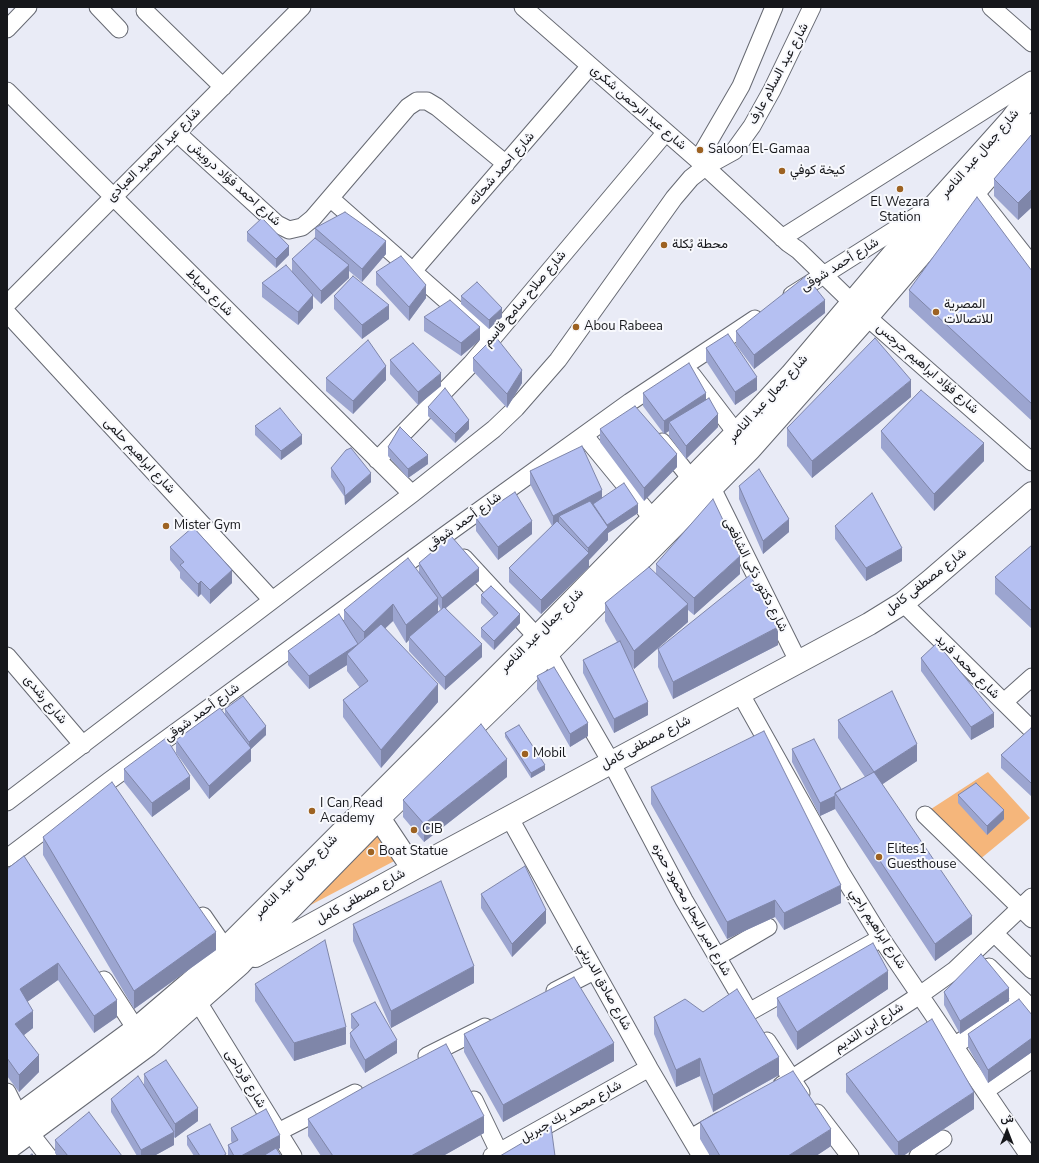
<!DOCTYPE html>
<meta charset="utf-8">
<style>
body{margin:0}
#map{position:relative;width:1039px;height:1163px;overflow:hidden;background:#e9ebf6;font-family:"Nunito Sans",Vazirmatn,sans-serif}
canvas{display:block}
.frame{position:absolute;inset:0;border:8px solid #16171b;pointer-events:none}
.north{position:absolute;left:987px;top:1111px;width:40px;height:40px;-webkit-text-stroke:3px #f8f9fd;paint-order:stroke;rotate:0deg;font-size:11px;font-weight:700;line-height:16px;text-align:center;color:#16171b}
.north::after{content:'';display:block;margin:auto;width:14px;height:18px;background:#16171b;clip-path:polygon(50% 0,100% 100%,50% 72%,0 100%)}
</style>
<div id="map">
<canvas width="1039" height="1163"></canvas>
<div class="frame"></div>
<div class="north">ش</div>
</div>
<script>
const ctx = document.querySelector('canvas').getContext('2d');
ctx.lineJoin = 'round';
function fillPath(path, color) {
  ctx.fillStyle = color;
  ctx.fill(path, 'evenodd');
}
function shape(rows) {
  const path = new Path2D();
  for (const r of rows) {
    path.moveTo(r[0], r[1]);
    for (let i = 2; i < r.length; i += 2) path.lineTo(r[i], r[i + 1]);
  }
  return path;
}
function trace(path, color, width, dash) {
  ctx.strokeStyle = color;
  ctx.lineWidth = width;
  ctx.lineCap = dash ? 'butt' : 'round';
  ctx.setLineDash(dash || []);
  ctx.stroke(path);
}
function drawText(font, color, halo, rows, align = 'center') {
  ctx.font = font + ' "Nunito Sans",Vazirmatn,sans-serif';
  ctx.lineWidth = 4;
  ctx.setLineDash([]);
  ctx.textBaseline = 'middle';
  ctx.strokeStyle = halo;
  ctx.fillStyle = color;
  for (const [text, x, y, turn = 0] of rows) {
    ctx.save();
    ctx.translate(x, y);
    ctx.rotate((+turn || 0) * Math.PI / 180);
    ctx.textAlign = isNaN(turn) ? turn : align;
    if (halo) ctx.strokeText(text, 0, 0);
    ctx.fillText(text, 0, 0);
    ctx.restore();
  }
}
fillPath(shape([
 [988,772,1030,818,979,860,928,811],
 [374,829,400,858,303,909]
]), '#f5b67b');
const minor = shape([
 [98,7,119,29],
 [523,7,698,160,788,243,798,250,867,317,1032,462],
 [991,7,1032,43],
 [145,11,223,87],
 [7,29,28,7],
 [7,91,412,494],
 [177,133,277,224,289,230,302,227,313,218,408,107,417,101,427,101,437,107,506,164],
 [698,160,741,86,774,7],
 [974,191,1032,265],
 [330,198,491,340],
 [782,238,1032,80],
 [413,271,590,66],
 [792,295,923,212],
 [7,304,302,7],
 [7,313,272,600],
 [692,375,737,434],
 [584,435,653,519],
 [662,442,692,480],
 [377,460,471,364,666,132],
 [712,488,798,661],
 [464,558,537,637],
 [903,603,1032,730],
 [548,653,611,762,684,900,747,1008],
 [7,656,83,745],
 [740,693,840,871,881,938,1029,1156],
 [1004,702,1032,677],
 [7,802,412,494,494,429,516,408,558,360,674,198,691,178,705,167,734,151,752,126,772,90,812,7],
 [925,815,1032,919],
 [509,817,649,1068,701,1156],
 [7,858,109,781,444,536,630,402,755,319],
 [203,916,225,948],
 [995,934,1032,970],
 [717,957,768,927],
 [989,967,1032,1009],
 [104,980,136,1029],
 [555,991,594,971],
 [198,1002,293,1156],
 [749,1012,881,938],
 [767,1041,801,1093],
 [954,1046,1023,1000],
 [427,1056,485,1027],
 [782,1085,920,995,955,970,1032,897],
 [985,1091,1032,1059],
 [7,1092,19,1116],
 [474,1100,499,1152],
 [817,1113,850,1156],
 [278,1132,355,1093],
 [30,1133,48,1156],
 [691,1138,720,1121],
 [492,1156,649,1068],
 [918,1156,943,1139]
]);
const major = shape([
 [369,808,379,818,413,869],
 [255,956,413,869,869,624,903,603,930,581,1032,493],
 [7,1124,136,1029,197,977,537,637,754,415,791,375,934,206,1011,120,1032,92],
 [7,1149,148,1045,240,964,285,914,379,818,517,684,750,449,867,317,1032,125]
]);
trace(minor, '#666972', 19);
trace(major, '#666972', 24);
trace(minor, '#fff', 17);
trace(major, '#fff', 22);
fillPath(shape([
 [1032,134,1032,207,1018,220,994,196,994,179],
 [315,228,386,254,362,282,349,271,349,278,321,304,313,296,313,308,298,325,262,297,262,283,292,272,292,259,315,238],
 [247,232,289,255,276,268,247,241],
 [1032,271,1032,421,909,307,909,290],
 [376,272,426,298,409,321,376,285],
 [334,296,389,319,362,339,334,309],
 [461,296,502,317,489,329,461,304],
 [825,313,754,369,736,345,736,331],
 [424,317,480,340,461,356,424,331],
 [706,348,757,390,735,405,706,361],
 [473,358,522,383,507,408,473,371],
 [390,360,441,386,418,405,390,374],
 [326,378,386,380,353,414,326,391],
 [643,393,706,400,718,427,686,459,669,436,669,431,664,434,643,406],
 [911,397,812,478,787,446,787,428],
 [428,407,469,429,455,443,428,416],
 [255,426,302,444,281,460,255,435],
 [600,429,677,467,644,501,600,442],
 [881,431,984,461,934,511,881,448],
 [388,447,428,464,408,478,388,456],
 [331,468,371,482,345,505,344,496,331,477],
 [530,471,602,498,638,513,608,533,608,540,589,560,589,567,541,614,509,582,509,568,552,526,530,484],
 [739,486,789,532,763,554,739,499],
 [476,518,532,534,498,560,476,531],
 [835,526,902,561,866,581,835,539],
 [1032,545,1032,629,995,594,995,577],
 [170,547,232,583,210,604,201,594,198,597,180,578,180,572,170,560],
 [419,563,479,581,446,608,482,657,445,690,409,651,409,640,406,643,393,621,385,628,438,702,381,768,343,717,343,700,360,688,347,671,347,665,309,689,288,665,288,651,344,621,344,610,419,572],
 [438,604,441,610,438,613],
 [656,564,740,574,694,615,688,610,688,622,634,669,629,662,648,715,614,733,583,673,583,660,617,642,605,621,605,603,656,573],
 [481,595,520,623,494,650,481,637,481,628,494,617,481,603],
 [778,645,673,699,658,667,658,649],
 [921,658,994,727,971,740,921,671],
 [537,676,588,736,570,747,537,689],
 [225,709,266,735,251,749,251,761,209,799,176,753,176,740,225,714],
 [838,720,917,761,882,784,972,934,935,961,835,809,820,816,792,762,792,749,841,789,865,777,838,738],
 [1032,729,1031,796,1001,768,1001,755],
 [505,733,545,770,531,778,505,737],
 [124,769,190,789,152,817,124,782],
 [507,777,424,842,403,817,403,800],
 [651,787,841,903,784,930,775,917,727,939,651,804],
 [958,795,1004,819,987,835,958,803],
 [43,837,216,950,134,1009,43,855],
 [7,869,117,1017,94,1033,58,980,27,1002,33,1028,24,1035,39,1072,19,1092,7,1076],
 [481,894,546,923,512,957,481,908],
 [353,924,474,983,391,1028,353,941],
 [255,984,346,1044,294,1061,255,1001],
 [888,989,797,1050,777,1016,777,998],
 [944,992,1009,1001,960,1034,944,1005],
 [703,1012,779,1075,713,1112,700,1076,676,1087,654,1034,654,1017],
 [351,1014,397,1053,365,1073,350,1047,350,1033,353,1030,351,1028],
 [1032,1015,1032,1052,988,1083,968,1047,968,1034],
 [464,1034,614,1061,503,1122,464,1052],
 [144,1074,198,1121,175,1138,174,1137,174,1145,154,1156,137,1156,111,1112,111,1099,144,1086],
 [846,1074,974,1109,903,1156,896,1156,846,1092],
 [308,1119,484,1133,443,1156,321,1156,308,1136],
 [700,1122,831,1146,816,1156,710,1156,700,1139],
 [231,1128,280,1148,277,1150,281,1156,228,1156,228,1145,232,1143,231,1141],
 [187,1136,226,1156,194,1156,187,1145],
 [55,1140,122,1156,57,1156,55,1153]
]), '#9ca5d0');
fillPath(shape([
 [1032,189,1032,207,1018,220,1018,203],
 [386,241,386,254,362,282,362,269],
 [289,246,289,255,276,268,276,259],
 [349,265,349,278,321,304,321,291],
 [426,285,426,298,409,321,409,307],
 [313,295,313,308,298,325,298,312],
 [825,300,825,313,754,369,754,355],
 [389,305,389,319,362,339,362,325],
 [502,308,502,317,489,329,489,320],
 [480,327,480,340,461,356,461,343],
 [386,366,386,380,353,414,353,401],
 [522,370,522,383,507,408,507,394],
 [441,373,441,386,418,405,418,392],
 [757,377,757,390,735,405,735,392],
 [911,380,911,397,812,478,812,461],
 [706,393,706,406,669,422,669,431,664,434,664,421],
 [718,414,718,427,686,459,686,446],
 [469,420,469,429,455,443,455,434],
 [302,435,302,444,281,460,281,451],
 [984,443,984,461,934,511,934,494],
 [677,454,677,467,644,501,644,488],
 [428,455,428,464,408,478,408,469],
 [371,473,371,482,345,505,345,496],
 [602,490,602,503,593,504,593,508,559,516,559,526,553,529,553,516],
 [638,504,638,513,608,533,608,540,589,560,589,567,541,614,541,600,588,554,588,548,607,527,607,525],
 [789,519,789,532,763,554,763,541],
 [532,521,532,534,498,560,498,547],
 [902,548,902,561,866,581,866,568],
 [740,556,740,574,694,615,694,598],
 [479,568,479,581,442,611,442,598],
 [232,570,232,583,210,604,210,590],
 [201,581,201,594,198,597,198,584],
 [438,598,438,615,409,637,409,640,406,643,406,625],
 [393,604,393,621,364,649,364,632],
 [688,604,688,622,634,669,634,651],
 [520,614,520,623,494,650,494,641],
 [778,627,778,645,673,699,673,682],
 [358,644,347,654,347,665,309,689,309,676],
 [482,644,482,657,445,690,445,677],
 [438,684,438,702,381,768,381,750],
 [648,702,648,715,614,733,614,719],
 [994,713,994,727,971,740,971,727],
 [588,723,588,736,570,747,570,734],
 [266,726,266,735,251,749,251,761,209,799,209,786,249,750,249,742],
 [917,744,917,761,874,790,874,772],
 [507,759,507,777,424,842,424,824],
 [545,765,545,770,531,778,531,773],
 [190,776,190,789,152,817,152,803],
 [1032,781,1032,794,1031,796,1031,783],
 [835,796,835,809,820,816,820,803],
 [1004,810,1004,819,987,835,987,826],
 [841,885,841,903,784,930,784,913],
 [775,900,775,917,727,939,727,922],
 [546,910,546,923,512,957,512,944],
 [972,916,972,934,935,961,935,944],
 [216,932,216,950,134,1009,134,991],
 [58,963,58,980,20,1007,20,989],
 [474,966,474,983,391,1028,391,1011],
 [888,971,888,989,797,1050,797,1032],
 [1009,988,1009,1001,960,1034,960,1021],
 [117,1000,117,1017,94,1033,94,1016],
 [33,1011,33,1028,15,1042,15,1024],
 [346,1027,346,1044,294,1061,294,1043],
 [1032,1038,1032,1052,988,1083,988,1070],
 [397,1040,397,1053,365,1073,365,1060],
 [614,1043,614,1061,503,1122,503,1105],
 [39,1055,39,1072,19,1092,19,1075],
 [779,1057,779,1075,713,1112,713,1095],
 [700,1058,700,1076,676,1087,676,1070],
 [974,1092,974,1109,903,1156,898,1156,898,1142],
 [198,1108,198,1121,175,1138,175,1124],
 [484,1116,484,1133,443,1156,411,1156],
 [831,1129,831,1146,816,1156,788,1156],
 [174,1132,174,1145,154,1156,141,1156,141,1150],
 [280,1135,280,1148,266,1156,241,1156]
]), '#7f86a9');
const building = shape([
 [1032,134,1032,189,1018,203,994,179,1032,134],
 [977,197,1032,271,1032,404,909,290,977,197],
 [345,212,386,241,362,269,315,228,345,212],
 [262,218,289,246,276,259,247,232,262,218],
 [315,238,349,265,321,291,292,259,315,238],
 [401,256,426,285,409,307,376,272,401,256],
 [286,265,313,295,298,312,262,283,286,265],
 [353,276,389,305,362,325,334,296,353,276],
 [806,276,825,300,754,355,736,331,806,276],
 [477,282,502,308,489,320,461,296,477,282],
 [450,300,480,327,461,343,424,317,450,300],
 [728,334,757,377,735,392,706,348,728,334],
 [495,336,522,370,507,394,473,358,495,336],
 [875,338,911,380,812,461,787,428,875,338],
 [368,340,386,366,353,401,326,378,368,340],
 [413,343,441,373,418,392,390,360,413,343],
 [689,363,706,393,664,421,643,393,689,363],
 [445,388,469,420,455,434,428,407,445,388],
 [921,390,984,443,934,494,881,431,921,390],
 [709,398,718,414,686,446,669,422,709,398],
 [635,406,677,454,644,488,600,429,635,406],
 [280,408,302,435,281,451,255,426,280,408],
 [400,427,428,455,408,469,388,447,400,427],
 [582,446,602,490,553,516,530,471,582,446],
 [351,448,371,473,345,496,344,487,331,468,346,450,351,448],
 [759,469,789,519,763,541,739,486,759,469],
 [624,483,638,504,607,525,593,504,624,483],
 [515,492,532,521,498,547,476,518,515,492],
 [872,493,902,548,866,568,835,526,872,493],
 [713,499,740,556,694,598,656,564,713,499],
 [590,501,608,527,588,548,559,516,590,501],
 [557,521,589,553,541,600,509,568,557,521],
 [193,527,232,570,210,590,201,581,198,584,180,565,184,562,170,547,193,527],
 [451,536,479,568,442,598,419,563,451,536],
 [1032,545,1032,611,995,577,1032,545],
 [408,558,438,598,406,625,393,604,364,632,344,610,408,558],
 [649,567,688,604,634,651,605,603,649,567],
 [750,575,778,627,673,682,658,649,750,575],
 [491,586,520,614,494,641,481,628,498,613,481,595,491,586],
 [444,607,482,644,445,677,409,637,444,607],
 [339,614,358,644,309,676,288,651,339,614],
 [381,624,438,684,381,750,343,700,368,681,347,654,381,624],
 [620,641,648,702,614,719,583,660,620,641],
 [937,643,994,713,971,727,921,658,937,643],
 [554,667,588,723,570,734,537,676,554,667],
 [892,691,917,744,874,772,838,720,892,691],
 [243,696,266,726,249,742,225,709,243,696],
 [220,708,251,748,209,786,176,740,220,708],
 [481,724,507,759,424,824,403,800,481,724],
 [519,725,545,765,531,773,505,733,519,725],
 [1031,728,1032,729,1032,781,1031,783,1001,755,1031,728],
 [764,731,841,885,784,913,775,900,727,922,651,787,764,731],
 [166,738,190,776,152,803,124,769,166,738],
 [814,739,841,789,835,793,835,796,820,803,792,749,814,739],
 [874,772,972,916,935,944,835,793,874,772],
 [112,782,216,932,134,991,43,837,112,782],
 [976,783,1004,810,987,826,958,795,976,783],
 [24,856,117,1000,94,1016,58,963,20,989,33,1011,15,1024,39,1055,19,1075,7,1058,7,869,24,856],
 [525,866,546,910,512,944,481,894,525,866],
 [441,881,474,966,391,1011,353,924,441,881],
 [325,940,346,1027,294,1043,255,984,325,940],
 [873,943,888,971,797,1032,777,998,873,943],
 [981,954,1009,988,960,1021,944,992,981,954],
 [574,977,614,1043,503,1105,464,1034,574,977],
 [737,989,779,1057,713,1095,700,1058,676,1070,654,1017,685,999,703,1012,737,989],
 [1019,999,1032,1015,1032,1038,988,1070,968,1034,1019,999],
 [375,1002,397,1040,365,1060,350,1033,359,1025,351,1014,375,1002],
 [932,1019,974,1092,898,1142,846,1074,932,1019],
 [446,1044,484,1116,411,1156,333,1156,308,1119,368,1085,446,1044],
 [166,1060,198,1108,175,1124,144,1074,166,1060],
 [793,1071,831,1129,788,1156,720,1156,700,1122,793,1071],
 [138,1076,174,1132,141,1150,111,1099,138,1076],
 [266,1109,280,1135,241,1156,234,1156,228,1145,238,1140,231,1128,266,1109],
 [89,1112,122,1156,68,1156,55,1140,89,1112],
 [210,1124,226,1154,223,1156,200,1156,187,1136,210,1124],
 [551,1126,555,1156,500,1156,551,1126],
 [276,1148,281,1156,263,1156,276,1148],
 [32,1154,34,1156,29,1156,32,1154]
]);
fillPath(building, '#b5c0f2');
trace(building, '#7f86a9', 1);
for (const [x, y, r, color] of [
 [700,150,4,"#9d6222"],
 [782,171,4,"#9d6222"],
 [900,189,4,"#9d6222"],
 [664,245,4,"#9d6222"],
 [936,312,4,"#9d6222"],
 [576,327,4,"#9d6222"],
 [166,526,4,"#9d6222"],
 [525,754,4,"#9d6222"],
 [312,811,4,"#9d6222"],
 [414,830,4,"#9d6222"],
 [371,852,4,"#9d6222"],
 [879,857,4,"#9d6222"]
]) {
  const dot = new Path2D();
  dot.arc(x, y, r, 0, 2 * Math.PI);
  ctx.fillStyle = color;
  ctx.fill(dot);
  trace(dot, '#f8f9fd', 1.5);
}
drawText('13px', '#16171b', '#f8f9fd', [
 ["شارع عبد السلام عارف",779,74,-62],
 ["شارع عبد الرحمن شكرى",638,108,41],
 ["شارع جمال عبد الناصر",980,154,-49],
 ["شارع عبد الحميد العبادى",154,155,-45],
 ["شارع احمد شحاته",502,169,-49],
 ["شارع احمد فؤاد درويش",234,184,42],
 ["شارع أحمد شوقى",840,265,-32],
 ["شارع دمياط",209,293,45],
 ["شارع صلاح سامح قاسم",525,299,-50],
 ["شارع فؤاد ابراهيم جرجس",927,369,41],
 ["شارع جمال عبد الناصر",768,399,-48],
 ["شارع ابراهيم حلمى",139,456,47],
 ["شارع أحمد شوقى",464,522,-36],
 ["شارع دكتور ذكى الشافعى",755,575,63],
 ["شارع مصطفى كامل",926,582,-38],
 ["شارع جمال عبد الناصر",542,631,-45],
 ["شارع محمد فريد",967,667,45],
 ["شارع رشدى",45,700,50],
 ["شارع أحمد شوقى",202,713,-36],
 ["شارع مصطفى كامل",646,743,-28],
 ["شارع جمال عبد الناصر",296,877,-45],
 ["شارع مصطفى كامل",361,897,-29],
 ["شارع امير البحار محمود حمزه",691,910,61],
 ["شارع ابراهيم راجي",877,929,57],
 ["شارع صادق الدريني",604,987,61],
 ["شارع ابن النديم",869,1028,-33],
 ["شارع قرداحى",245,1079,58],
 ["شارع محمد بك جبريل",571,1112,-29]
]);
drawText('13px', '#16171b', '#f8f9fd', [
 ["Saloon El-Gamaa",708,150],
 ["كيخة كوفي",790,171],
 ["El Wezara",900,203,"center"],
 ["Station",900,218,"center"],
 ["محطة بُكلة",672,245],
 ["المصرية",944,305],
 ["للاتصالات",944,320],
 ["Abou Rabeea",584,327],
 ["Mister Gym",174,526],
 ["Mobil",533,754],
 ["I Can Read",320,804],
 ["Academy",320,819],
 ["CIB",422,830],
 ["Elites1",887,850],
 ["Guesthouse",887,865],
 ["Boat Statue",379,852]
], 'left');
</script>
